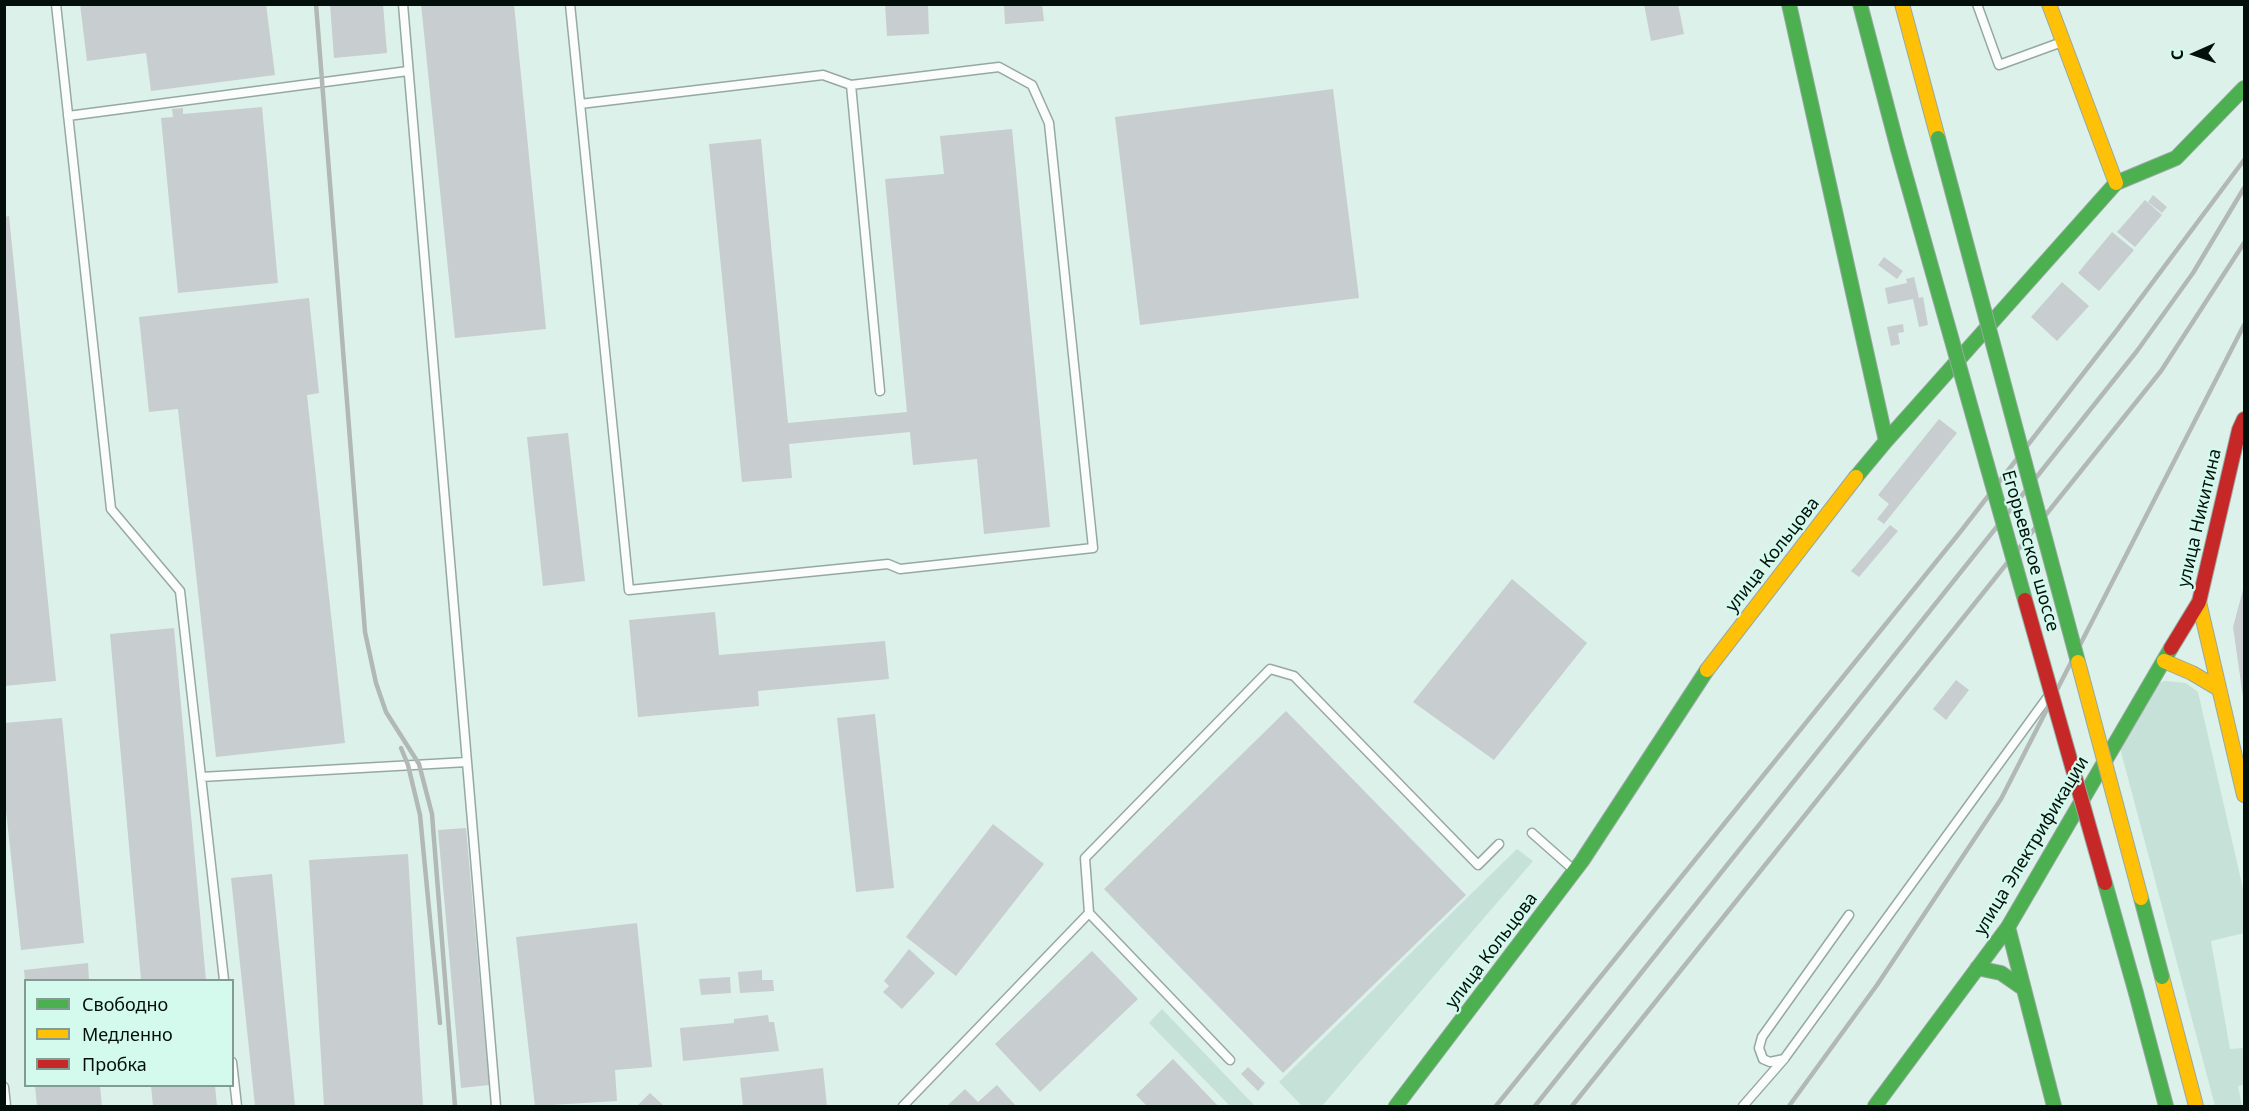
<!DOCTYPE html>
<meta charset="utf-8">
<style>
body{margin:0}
#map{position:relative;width:2249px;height:1111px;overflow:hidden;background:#dcf1ea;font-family:"Noto Sans",sans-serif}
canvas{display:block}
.frame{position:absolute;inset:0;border:6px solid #030f0b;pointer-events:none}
.legend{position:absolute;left:24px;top:979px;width:210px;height:108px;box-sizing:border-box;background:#d3faed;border:2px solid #809c93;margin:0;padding:8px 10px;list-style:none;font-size:18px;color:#030f0b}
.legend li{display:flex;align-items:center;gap:12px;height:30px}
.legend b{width:30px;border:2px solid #809c93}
.north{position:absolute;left:2165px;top:24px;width:60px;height:60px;-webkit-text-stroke:4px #d3faed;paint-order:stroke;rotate:267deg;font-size:16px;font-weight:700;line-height:24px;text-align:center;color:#030f0b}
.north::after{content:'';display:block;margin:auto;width:21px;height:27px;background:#030f0b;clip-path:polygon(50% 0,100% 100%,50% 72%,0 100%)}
</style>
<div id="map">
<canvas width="2249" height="1111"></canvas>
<div class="frame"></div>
<ul class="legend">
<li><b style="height:8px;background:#4caf50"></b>Свободно</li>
<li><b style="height:8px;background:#ffc107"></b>Медленно</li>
<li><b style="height:8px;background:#c62828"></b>Пробка</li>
</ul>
<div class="north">С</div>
</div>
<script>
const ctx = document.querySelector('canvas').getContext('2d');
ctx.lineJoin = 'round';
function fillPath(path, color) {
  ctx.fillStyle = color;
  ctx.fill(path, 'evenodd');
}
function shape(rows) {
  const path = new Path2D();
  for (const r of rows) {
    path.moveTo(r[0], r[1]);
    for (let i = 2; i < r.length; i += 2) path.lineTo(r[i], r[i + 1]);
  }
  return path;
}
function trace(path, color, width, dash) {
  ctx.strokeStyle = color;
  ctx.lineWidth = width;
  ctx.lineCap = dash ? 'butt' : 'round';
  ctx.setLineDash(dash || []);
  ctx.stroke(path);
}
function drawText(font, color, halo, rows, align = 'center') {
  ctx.font = font + ' "Noto Sans",sans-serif';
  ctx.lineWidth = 4.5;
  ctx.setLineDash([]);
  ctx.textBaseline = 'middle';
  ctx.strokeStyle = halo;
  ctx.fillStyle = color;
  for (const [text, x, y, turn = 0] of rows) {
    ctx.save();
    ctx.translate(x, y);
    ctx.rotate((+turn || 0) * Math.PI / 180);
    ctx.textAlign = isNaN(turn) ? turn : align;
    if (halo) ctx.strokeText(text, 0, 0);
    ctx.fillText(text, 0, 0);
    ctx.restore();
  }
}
fillPath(shape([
 [2165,681,2186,683,2198,692,2244,893,2244,933,2211,941,2230,1049,2244,1048,2244,1085,2238,1086,2242,1106,2215,1106,2120,748,2158,683],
 [1517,849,1533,861,1322,1106,1302,1106,1279,1082],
 [1162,1009,1255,1106,1230,1106,1149,1023]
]), '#c5e1d8');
fillPath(shape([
 [80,4,266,4,275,75,151,91,146,53,87,61],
 [330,4,383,4,387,53,334,58],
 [421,4,514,4,546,329,455,338],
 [885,4,928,4,929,34,887,36],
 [1004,4,1042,4,1044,21,1005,24],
 [1644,4,1678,4,1684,34,1651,41],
 [1333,89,1359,298,1140,325,1115,117],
 [262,107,278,283,178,293,161,118,173,117,172,109,183,108,183,114],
 [1012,129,1050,527,984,534,977,459,913,465,910,432,789,444,792,478,742,482,709,144,761,139,788,423,907,412,885,179,944,174,940,136],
 [2153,195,2167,207,2162,213,2148,202],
 [2145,200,2162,215,2135,247,2117,232],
 [9,216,56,681,4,686,4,217],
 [2112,232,2134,250,2099,291,2078,273],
 [1884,257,1903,271,1897,279,1878,265],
 [1914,277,1919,298,1923,297,1928,325,1919,327,1913,299,1888,304,1885,288,1907,283,1906,279],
 [2062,282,2089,306,2057,341,2031,317],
 [309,298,319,393,307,395,345,743,216,757,178,409,149,412,139,317],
 [1903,324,1904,332,1898,333,1900,344,1891,346,1887,327],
 [1939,419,1957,433,1884,524,1877,519,1889,504,1878,495],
 [568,433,585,581,543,586,527,437],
 [1890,525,1898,531,1859,577,1851,571],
 [1512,579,1587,643,1494,760,1413,702],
 [2244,586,2244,697,2243,697,2233,627],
 [715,612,719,655,885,641,889,679,758,691,759,706,638,717,629,620],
 [174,628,206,980,141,980,110,634],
 [1956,680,1969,690,1946,720,1933,709],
 [1286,711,1466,895,1283,1073,1104,889],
 [875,714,894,888,856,892,837,718],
 [62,718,84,943,21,950,4,792,4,723],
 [993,824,1044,864,956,976,906,937],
 [466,828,489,1085,461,1088,438,830],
 [408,854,423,1106,324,1106,309,860],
 [272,874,295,1106,255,1106,231,878],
 [637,923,652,1067,615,1070,617,1101,535,1106,516,937],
 [909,949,935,973,902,1009,883,992,889,986,884,981],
 [1092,951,1138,999,1040,1092,995,1044],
 [88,963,89,980,25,980,24,970],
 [762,970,762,980,773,980,774,991,740,993,738,972],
 [730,977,731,993,701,995,699,979],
 [768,1015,769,1022,774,1022,779,1051,683,1061,680,1028,734,1023,734,1019],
 [1173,1059,1218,1106,1147,1106,1136,1095],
 [1248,1067,1265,1083,1258,1091,1241,1074],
 [823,1068,827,1106,743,1106,740,1078],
 [997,1085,1016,1106,947,1106,965,1089,978,1102],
 [35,1086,100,1086,102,1106,37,1106],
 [151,1086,215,1086,217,1106,153,1106],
 [650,1093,664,1106,637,1106]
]), '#c8cdcf');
const lane = shape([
 [56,4,111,509,180,591,224,980],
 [570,4,629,590,888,564,900,569,1093,548,1049,123,1032,85,999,67,851,85,880,391],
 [1977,4,1999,65,2062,42],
 [580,104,823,75,851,85],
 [68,116,408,71],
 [467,762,496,1106],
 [201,777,467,762,403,4],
 [1532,833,1575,871],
 [1089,913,1230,1060],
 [1784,1059,1770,1062,1763,1059,1759,1048,1762,1037,1849,915],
 [232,1062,237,1106],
 [4,1087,6,1106],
 [903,1106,1089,913,1085,858,1270,669,1294,676,1478,865,1499,844],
 [1743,1106,1784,1059,2047,698]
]);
const fast = shape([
 [1789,4,1886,441],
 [1860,4,1898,149],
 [1856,477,1886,441,2116,183,2176,158,2244,88],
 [2008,927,2054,1106],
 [1977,968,2001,973,2024,989],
 [2136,993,2166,1106],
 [1396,1106,1582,861,1707,670],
 [1875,1106,2008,927,2171,648]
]);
const slow = shape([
 [1902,4,1938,138],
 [2049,4,2116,183],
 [2199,602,2244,795],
 [2164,661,2192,673,2219,689],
 [1707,670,1856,477],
 [2162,977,2196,1106]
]);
const jam = shape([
 [2171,648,2199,602,2239,430,2244,419]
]);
trace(lane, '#97a8a2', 11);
trace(fast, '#97a8a2', 16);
trace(slow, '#97a8a2', 16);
trace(jam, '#97a8a2', 16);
trace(lane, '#fafdfc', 8);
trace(fast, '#4caf50', 14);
trace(slow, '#ffc107', 14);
trace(jam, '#c62828', 14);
trace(shape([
 [316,4,365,632,376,683,386,712,419,764,432,814,455,1106],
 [401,748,408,765,420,815,440,1023],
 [1496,1106,1961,531,2117,330,2244,160],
 [1535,1106,2137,351,2193,273,2244,188],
 [1572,1106,2161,371,2244,243],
 [1789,1106,1877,985,2001,799,2244,325]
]), '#b2b8b6', 4.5);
const fastBridge = shape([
 [1938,138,2078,662],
 [1898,149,2025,600],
 [2105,883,2136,993],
 [2141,898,2162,977]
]);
const slowBridge = shape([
 [2078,662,2141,898]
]);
const jamBridge = shape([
 [2025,600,2105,883]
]);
trace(fastBridge, '#97a8a2', 16, []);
trace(slowBridge, '#97a8a2', 16, []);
trace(jamBridge, '#97a8a2', 16, []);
trace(fastBridge, '#4caf50', 14);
trace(slowBridge, '#ffc107', 14);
trace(jamBridge, '#c62828', 14);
drawText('18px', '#030f0b', '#d3faed', [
 ["улица Никитина",2200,518,-77],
 ["Егорьевское шоссе",2030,551,74],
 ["улица Кольцова",1773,555,-52],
 ["улица Электрификации",2032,846,-59],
 ["улица Кольцова",1492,951,-53]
]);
</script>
